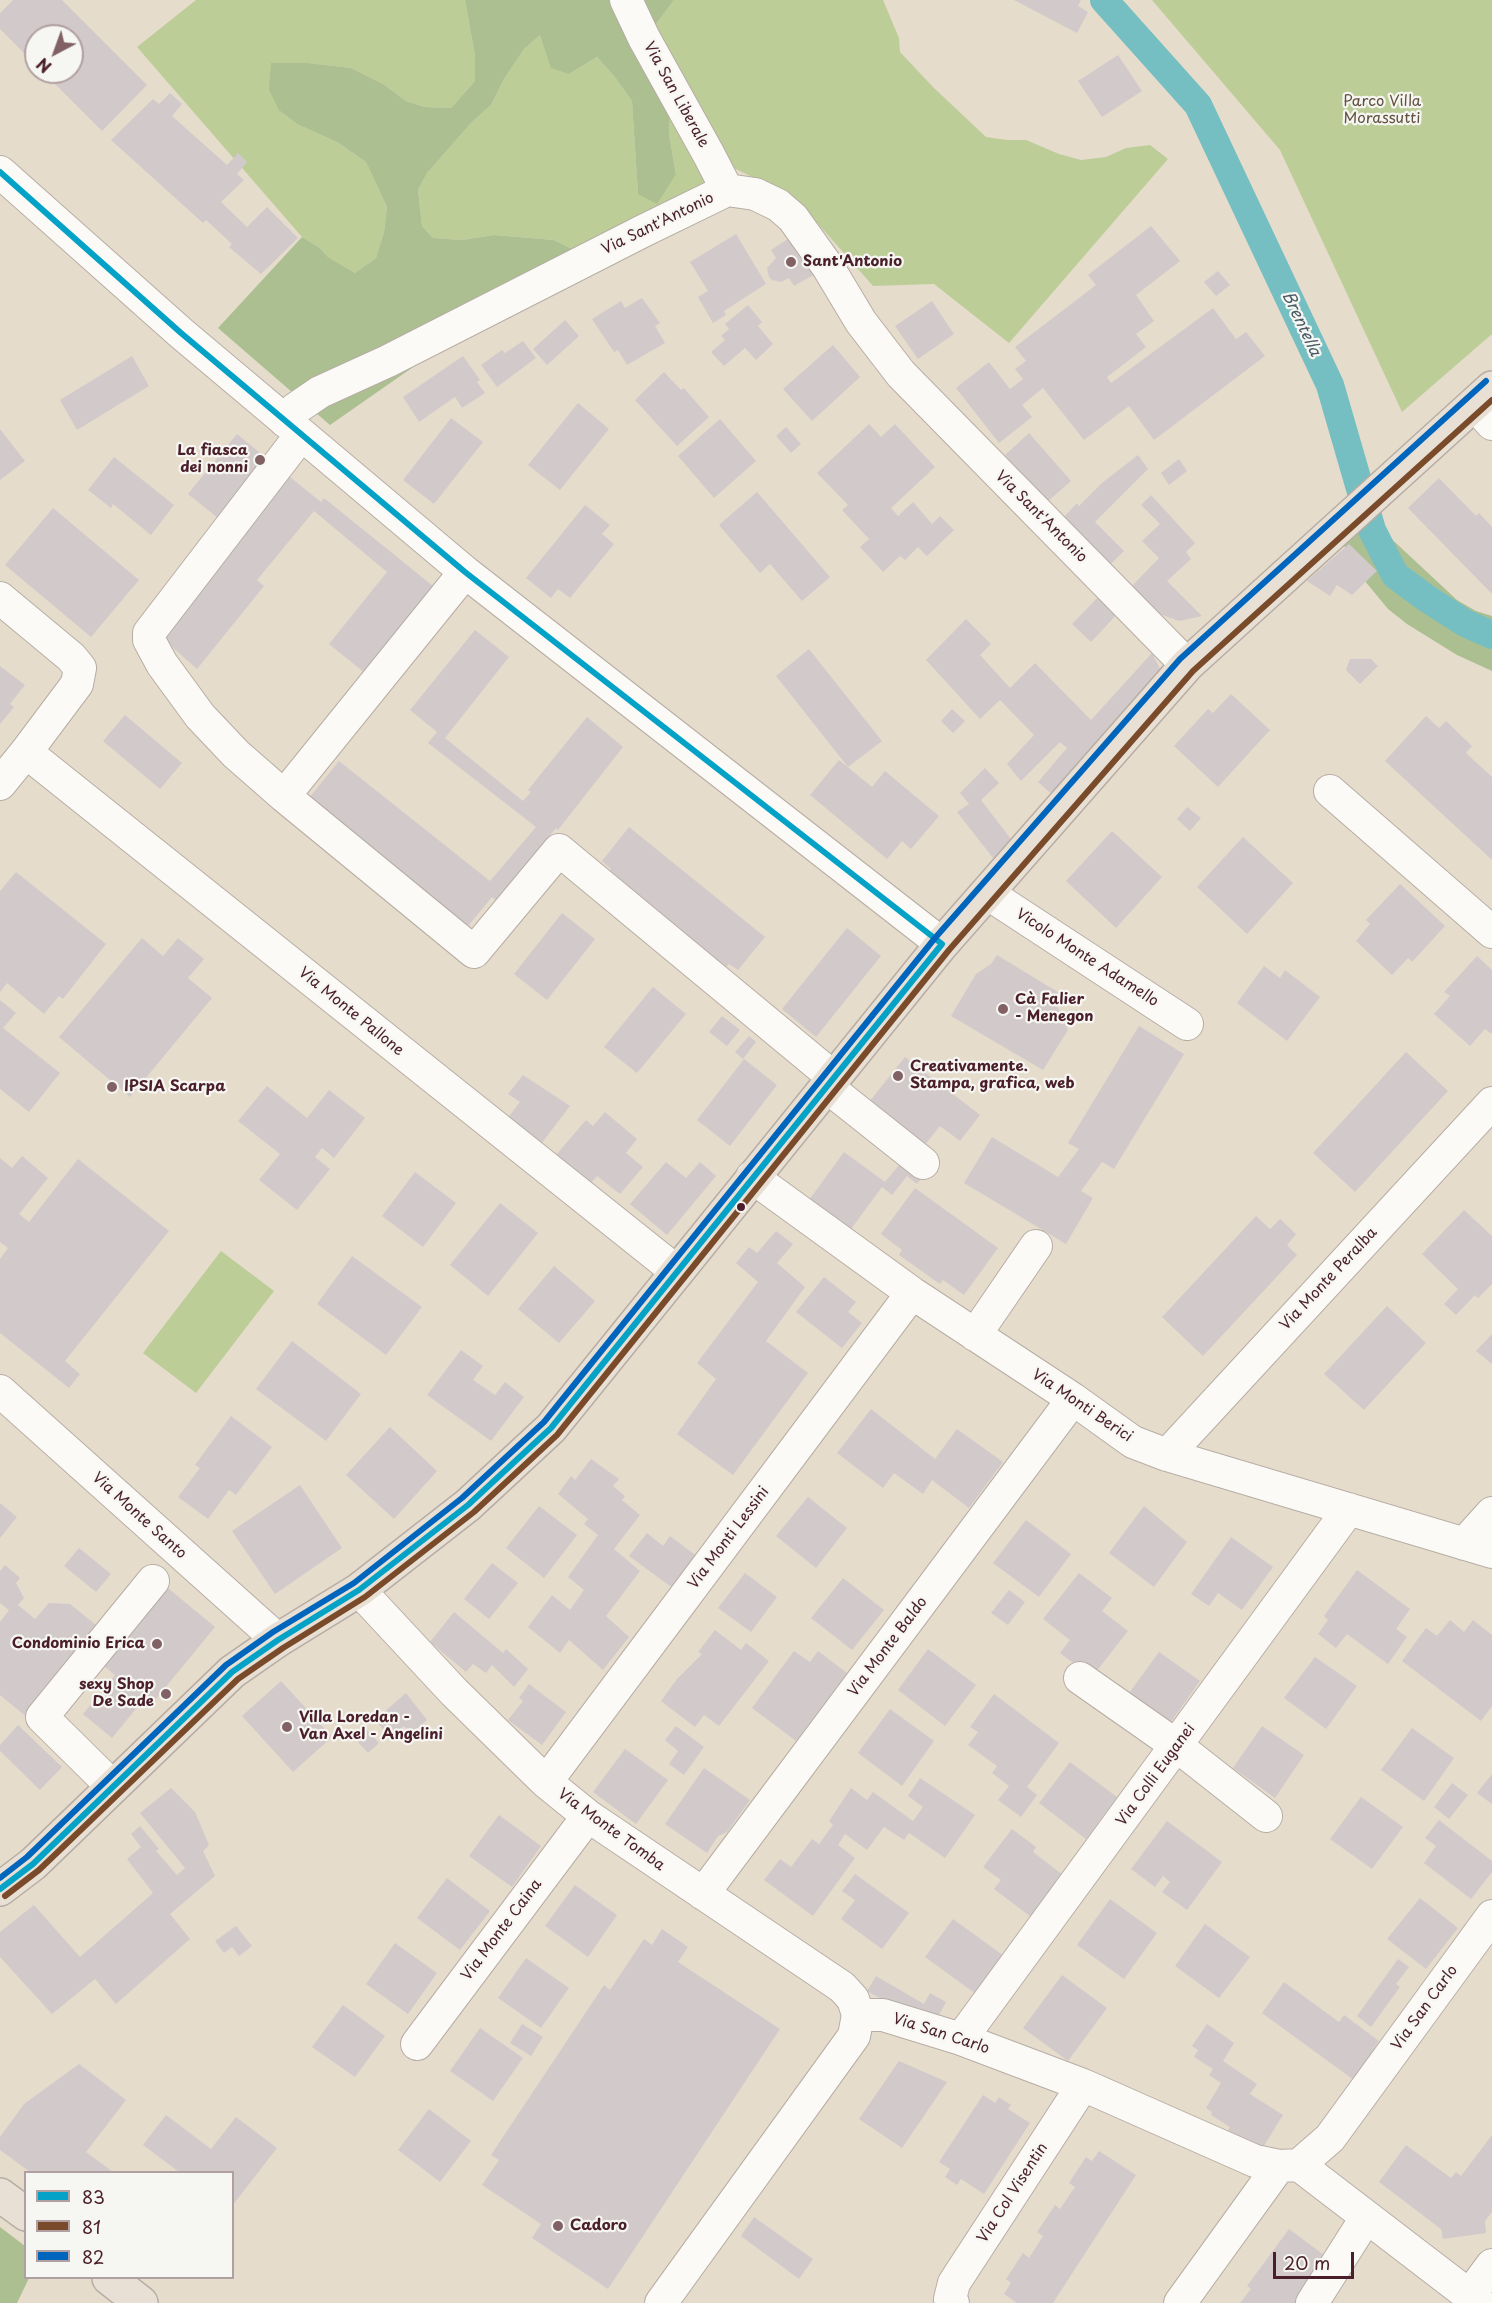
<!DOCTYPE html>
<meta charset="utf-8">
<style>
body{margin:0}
#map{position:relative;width:1492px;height:2303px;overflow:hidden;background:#e6dccc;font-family:"Playpen Sans",sans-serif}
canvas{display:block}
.legend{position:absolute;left:24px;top:2171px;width:210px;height:108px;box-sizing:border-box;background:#f6f6f2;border:2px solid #b1a0a2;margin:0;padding:8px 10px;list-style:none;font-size:18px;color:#4a1f2b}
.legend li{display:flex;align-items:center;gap:12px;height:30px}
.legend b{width:30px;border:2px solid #b1a0a2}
.north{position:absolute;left:24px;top:24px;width:60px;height:60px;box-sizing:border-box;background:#f6f6f2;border:2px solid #b1a0a2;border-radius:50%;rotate:221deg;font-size:16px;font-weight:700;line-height:24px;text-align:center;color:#4a1f2b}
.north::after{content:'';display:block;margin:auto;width:21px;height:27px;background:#816163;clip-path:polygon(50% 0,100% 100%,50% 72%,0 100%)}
.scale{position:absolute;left:1273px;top:2252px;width:81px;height:27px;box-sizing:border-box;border:3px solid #4a1f2b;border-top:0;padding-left:8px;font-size:18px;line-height:21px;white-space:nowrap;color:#4a1f2b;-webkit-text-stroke:4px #f6f6f2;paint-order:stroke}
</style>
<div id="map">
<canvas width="1492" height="2303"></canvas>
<ul class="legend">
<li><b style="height:8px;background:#04a2c6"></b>83</li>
<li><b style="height:8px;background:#7a4b2a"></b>81</li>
<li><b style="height:8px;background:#0065bd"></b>82</li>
</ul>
<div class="north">N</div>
<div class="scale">20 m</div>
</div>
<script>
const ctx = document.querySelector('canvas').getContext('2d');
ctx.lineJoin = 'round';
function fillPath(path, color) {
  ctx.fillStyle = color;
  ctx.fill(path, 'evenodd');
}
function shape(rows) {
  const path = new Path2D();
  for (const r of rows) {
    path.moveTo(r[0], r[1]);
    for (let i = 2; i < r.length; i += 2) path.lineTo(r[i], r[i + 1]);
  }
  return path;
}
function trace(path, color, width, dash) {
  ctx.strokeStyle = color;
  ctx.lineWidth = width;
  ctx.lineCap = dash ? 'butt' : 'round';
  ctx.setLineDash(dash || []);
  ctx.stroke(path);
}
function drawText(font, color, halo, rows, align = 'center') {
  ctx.font = font + ' "Playpen Sans",sans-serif';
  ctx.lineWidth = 4.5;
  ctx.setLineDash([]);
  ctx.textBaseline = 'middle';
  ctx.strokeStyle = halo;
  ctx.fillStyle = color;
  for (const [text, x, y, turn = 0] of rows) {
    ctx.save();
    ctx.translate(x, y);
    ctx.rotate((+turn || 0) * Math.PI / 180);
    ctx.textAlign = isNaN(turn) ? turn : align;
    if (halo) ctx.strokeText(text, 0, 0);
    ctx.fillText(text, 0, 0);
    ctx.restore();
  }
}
fillPath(shape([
 [196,0,465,0,475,56,475,81,451,108,425,107,406,101,383,84,351,68,308,63,271,63,299,125,337,142,366,162,387,207,384,232,376,258,355,273,328,257,320,248,302,237,137,47],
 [674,0,883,0,899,38,900,52,933,87,986,137,1007,140,1026,140,1059,154,1081,160,1106,157,1126,148,1150,145,1168,159,1009,343,934,284,873,286,796,199,732,167,578,252,554,240,494,235,462,240,433,238,422,226,418,190,427,173,472,122,491,105,504,79,524,49,541,34,569,74,597,57,614,76,632,101,638,194,676,173,669,134,669,109,661,48,656,24],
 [1152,0,1492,0,1492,334,1402,412,1280,150],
 [221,1251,274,1291,196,1393,143,1353]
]), '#bccd98');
fillPath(shape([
 [465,0,674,0,656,24,661,48,669,109,669,134,676,174,657,204,638,194,632,101,614,76,597,57,569,74,551,68,540,35,524,49,504,79,491,105,472,122,427,173,418,190,422,226,433,238,462,240,494,235,554,240,578,252,330,425,218,328,302,237,320,248,328,257,355,273,376,258,384,232,387,207,366,162,337,142,299,125,279,110,269,90,271,63,308,63,351,68,383,84,406,101,425,107,451,108,475,81,475,56],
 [1372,513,1383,531,1457,600,1476,611,1492,616,1492,671,1457,655,1407,624,1388,609,1355,569,1342,541],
 [0,2227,25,2246,26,2278,29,2278,17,2303,0,2303]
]), '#abbf91');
trace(shape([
 [1104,0,1198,105,1330,385,1372,530,1395,575,1426,598,1465,623,1492,635]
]), '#75bfc2', 28);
fillPath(shape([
 [13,0,62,0,147,85,102,131,43,72,72,72,72,36,36,36,36,65,0,29,0,13],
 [1014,0,1081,0,1078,6,1088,12,1077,33],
 [1118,55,1142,91,1102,117,1078,81],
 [170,93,182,104,172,116,227,165,238,153,247,162,237,174,244,180,221,202,247,227,267,207,298,238,261,274,229,247,232,244,206,220,203,223,111,140,153,99,159,104],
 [1151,226,1180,261,1136,295,1154,321,1136,334,1146,347,1107,377,1111,383,1213,308,1236,339,1246,332,1265,356,1154,440,1129,406,1084,440,1043,388,1022,405,1032,417,999,443,956,388,989,362,1010,389,1023,379,1015,369,1026,361,1015,347,1096,285,1088,275],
 [736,234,766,284,724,311,726,315,713,323,698,297,708,291,690,262],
 [794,235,817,273,794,286,789,278,781,282,772,280,769,277,767,268,776,258,771,250],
 [1218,271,1230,285,1216,296,1204,282],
 [642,298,660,323,655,326,665,343,627,365,618,350,614,352,592,319,621,301,625,308],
 [932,301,954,334,918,359,895,326],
 [748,305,762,322,758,326,773,344,756,360,745,348,724,366,711,352,725,340,721,336,729,329,725,324],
 [565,320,579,336,547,365,533,349],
 [523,341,536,358,497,387,481,365,502,350,505,353],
 [833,345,860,377,812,421,783,389],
 [132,356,149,386,77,430,60,400],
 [463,356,480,380,477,382,485,393,462,408,455,397,419,422,403,397],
 [664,372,681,390,684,388,709,417,677,446,635,400],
 [578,403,609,429,560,490,528,465],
 [451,418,483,442,434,504,403,480],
 [720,419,756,461,714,498,678,456],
 [869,424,881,437,895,424,935,467,891,508,898,516,913,502,932,524,940,516,954,530,927,556,918,547,905,560,900,556,883,572,860,547,869,539,842,510,848,505,817,473],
 [786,427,801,444,791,453,776,436],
 [0,429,25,461,0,480],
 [1029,433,1071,481,1047,502,1005,455],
 [237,434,266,458,218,518,188,494],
 [1138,455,1148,469,1095,522,1124,551,1108,567,1062,519,1077,503,1079,506,1102,483],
 [114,457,174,505,151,535,113,504,111,508,88,490],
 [1179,459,1187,471,1169,485,1161,473],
 [285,473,321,502,324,498,433,586,365,673,329,644,387,572,314,511,257,580,264,586,197,669,162,638],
 [1439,478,1476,516,1479,513,1492,527,1492,594,1408,508],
 [757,492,830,577,802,601,770,564,760,573,719,525],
 [1151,495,1195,543,1186,552,1191,559,1167,581,1202,616,1179,621,1157,613,1130,588,1159,558,1142,541,1160,524,1141,505],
 [585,505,610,525,602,534,614,544,570,598,558,589,551,598,526,578],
 [53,508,139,580,91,637,5,565],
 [1349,544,1377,571,1352,595,1337,585,1330,596,1307,581],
 [1104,591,1122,609,1091,642,1072,624],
 [966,619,991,644,980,655,1010,688,1035,663,1091,720,1152,653,1162,673,1054,796,1038,782,1067,748,1060,742,1021,781,1007,764,1034,735,1000,700,980,719,926,660],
 [475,630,509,657,445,738,523,801,531,792,528,790,587,717,623,747,558,830,556,828,496,901,492,897,468,926,309,798,339,761,490,881,536,827,428,743,437,732,410,710],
 [809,649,882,741,848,767,776,676],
 [1350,659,1371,659,1378,666,1360,684,1346,670],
 [0,666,25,685,10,704,14,707,0,724],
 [1231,694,1270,730,1218,787,1174,746,1208,709,1213,713],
 [952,709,965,721,953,733,941,721],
 [125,715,182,763,160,789,103,741],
 [1426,716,1439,728,1446,721,1472,746,1466,753,1492,777,1492,860,1385,761],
 [839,760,872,787,885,771,939,816,911,849,902,841,887,859,810,795],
 [985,768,999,783,981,800,1014,843,997,863,957,812,969,804,960,793],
 [1187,807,1201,818,1190,831,1177,819],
 [629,827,765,937,738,970,729,964,726,967,608,872,611,869,602,861],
 [1112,831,1162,877,1116,928,1066,881],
 [1243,837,1293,883,1247,934,1197,887],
 [16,872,106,944,63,999,59,996,44,1014,7,983,0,992,0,891],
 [1400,884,1445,926,1412,962,1408,958,1392,975,1356,941,1370,924,1366,920],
 [562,913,595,939,547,1000,514,974],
 [847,928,881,956,816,1037,782,1009],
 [142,938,163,956,178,938,204,959,188,978,212,998,130,1097,59,1037],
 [997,955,1061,994,1056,1003,1068,1030,1043,1070,951,1016,976,974,991,964],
 [1477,956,1492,970,1492,1032,1491,1034,1485,1029,1470,1046,1434,1014,1450,996,1444,992],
 [1264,966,1280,978,1285,970,1320,997,1287,1041,1237,1003],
 [653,987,686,1014,637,1073,604,1047],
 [0,1000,16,1013,3,1028,60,1073,29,1112,0,1089],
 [722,1016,740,1030,727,1046,709,1032],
 [1139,1026,1184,1054,1114,1169,1102,1162,1081,1191,1093,1198,1066,1244,964,1183,992,1137,1058,1177,1079,1149,1068,1143],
 [749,1036,756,1042,743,1059,735,1052],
 [1406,1052,1448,1091,1355,1192,1313,1153],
 [905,1057,980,1115,960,1141,940,1126,920,1151,865,1107],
 [744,1059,777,1085,730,1146,697,1120],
 [523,1075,570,1106,541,1144,507,1119,520,1102,508,1094],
 [267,1086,307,1118,329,1090,365,1118,334,1158,322,1148,315,1157,330,1169,297,1210,259,1180,280,1154,238,1121],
 [605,1112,637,1139,626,1153,643,1167,620,1194,597,1176,590,1184,556,1155,586,1120,593,1126],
 [844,1152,885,1182,905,1158,925,1173,917,1184,907,1176,892,1195,882,1187,851,1229,809,1200],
 [22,1156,48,1178,19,1214,29,1222,78,1159,169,1231,65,1361,80,1374,69,1388,0,1333,0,1259,8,1248,0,1242,0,1158,12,1168],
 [666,1162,686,1178,700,1162,716,1176,667,1235,630,1204],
 [415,1172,456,1203,423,1247,382,1216],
 [915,1188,998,1248,964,1295,943,1280,940,1284,899,1255,902,1250,881,1234],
 [500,1203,538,1233,488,1296,450,1265],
 [1464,1210,1492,1236,1492,1284,1478,1298,1475,1295,1456,1315,1444,1304,1458,1289,1422,1254],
 [1256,1216,1270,1229,1280,1219,1296,1234,1287,1245,1297,1255,1203,1356,1162,1317],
 [776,1231,793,1244,777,1263,805,1287,766,1341,808,1373,733,1475,677,1434,716,1379,697,1363,758,1282,736,1263,749,1247,757,1253],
 [352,1256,422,1307,386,1355,317,1304],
 [554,1266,595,1301,559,1343,518,1309],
 [824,1277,856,1302,848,1312,862,1323,842,1348,796,1312],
 [1387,1306,1426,1343,1364,1410,1324,1374],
 [1492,1334,1492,1364,1476,1351],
 [292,1341,361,1394,326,1441,256,1389],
 [461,1350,483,1366,473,1380,495,1395,505,1382,524,1397,491,1441,427,1395],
 [871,1409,935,1459,957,1429,1003,1462,969,1508,932,1480,923,1494,894,1473,883,1488,837,1453],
 [231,1416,272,1447,236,1495,229,1490,208,1519,178,1497,200,1468,195,1465],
 [390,1427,437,1471,394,1519,346,1475],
 [591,1459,619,1479,613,1486,625,1496,622,1500,640,1515,614,1549,640,1571,606,1616,629,1637,603,1670,569,1640,560,1653,528,1627,552,1595,570,1610,584,1590,568,1577,598,1535,584,1524,588,1519,558,1494,571,1476,575,1480],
 [300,1485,342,1548,275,1594,232,1531],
 [808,1497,847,1528,816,1568,776,1536],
 [0,1503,17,1517,0,1538],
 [539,1506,577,1535,544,1578,506,1548],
 [1144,1506,1187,1542,1154,1587,1109,1553],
 [1026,1520,1071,1554,1039,1597,993,1563],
 [647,1533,663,1546,670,1536,698,1557,674,1589,629,1556],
 [1231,1537,1273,1567,1242,1610,1218,1593,1209,1606,1191,1594],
 [79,1548,111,1574,96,1592,64,1566],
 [492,1563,518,1583,489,1619,464,1599],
 [5,1565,20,1578,16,1583,24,1598,18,1605,35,1619,49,1603,70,1604,101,1629,28,1718,0,1695,0,1622,9,1610,0,1603,0,1571],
 [1357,1570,1410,1609,1396,1629,1407,1637,1388,1664,1347,1634,1336,1648,1318,1634,1328,1620,1324,1616],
 [745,1573,777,1597,751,1632,718,1608],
 [1079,1573,1112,1598,1102,1611,1128,1631,1092,1677,1060,1653,1070,1640,1043,1619],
 [843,1578,884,1610,852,1650,811,1618],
 [163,1584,215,1627,151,1705,144,1699,112,1738,83,1714,115,1675,99,1662],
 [1009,1590,1025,1602,1008,1625,991,1613],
 [454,1612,503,1653,506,1649,528,1669,514,1687,492,1665,486,1673,473,1664,466,1672,430,1642],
 [1450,1620,1464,1632,1473,1620,1492,1635,1492,1706,1481,1721,1402,1661,1426,1628,1437,1636],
 [715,1630,741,1650,746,1643,769,1661,719,1726,704,1715,695,1727,661,1701,677,1679,702,1654,698,1652],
 [928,1649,976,1685,945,1726,898,1690],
 [794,1651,810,1662,818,1651,847,1673,796,1741,752,1708],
 [1159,1652,1200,1681,1168,1726,1127,1696],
 [1315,1657,1357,1686,1326,1729,1284,1698],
 [281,1681,332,1737,293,1772,242,1716],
 [529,1684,566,1712,542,1745,508,1720,523,1701,519,1698],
 [406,1693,427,1720,411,1734,404,1726,390,1737,375,1720],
 [994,1694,1059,1743,1027,1787,1037,1795,1021,1817,998,1800,1009,1786,992,1773,997,1766,968,1745,978,1732,970,1727],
 [890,1709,934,1741,902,1786,858,1753],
 [18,1725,62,1767,40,1790,0,1751,0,1745],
 [676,1726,704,1747,684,1775,669,1764,678,1751,665,1740],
 [1262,1726,1304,1755,1275,1798,1233,1768],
 [1412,1728,1454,1758,1424,1801,1381,1770],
 [367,1730,379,1743,368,1753,356,1740],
 [625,1749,668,1780,636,1824,593,1792],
 [1070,1762,1117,1797,1086,1839,1039,1803],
 [704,1768,750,1800,727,1832,718,1836,707,1853,665,1824],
 [1492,1774,1492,1804,1477,1793],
 [920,1778,975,1815,945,1858,909,1833,904,1840,884,1827,867,1850,845,1834,838,1845,855,1858,813,1916,764,1880,780,1859,791,1867,812,1839,819,1844,833,1825,829,1821,851,1788,867,1800,873,1792,913,1821,923,1807,908,1796],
 [1452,1783,1468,1795,1449,1819,1434,1807],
 [171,1788,195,1812,209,1845,203,1851,215,1876,170,1914,190,1939,116,2004,95,1979,52,2014,0,1957,0,1932,34,1905,80,1957,153,1893,127,1859,141,1847,131,1834,140,1826,159,1849,156,1851,177,1875,185,1868,140,1813],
 [1361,1797,1403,1827,1372,1869,1330,1839],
 [499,1815,541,1846,512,1887,469,1856],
 [1439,1820,1492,1861,1492,1872,1471,1899,1424,1863,1436,1846,1425,1838],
 [1167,1821,1222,1862,1187,1910,1162,1892,1170,1882,1163,1876,1155,1887,1131,1869],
 [1012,1829,1036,1847,1033,1852,1063,1875,1031,1917,994,1889,1001,1880,983,1867],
 [855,1874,909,1913,882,1949,841,1919,855,1900,842,1891],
 [447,1878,490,1911,460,1950,417,1918],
 [575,1885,617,1915,588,1957,545,1926],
 [1420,1898,1458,1928,1426,1969,1387,1939],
 [1110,1899,1157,1933,1124,1979,1077,1945],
 [953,1919,1004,1956,976,1994,925,1957],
 [1205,1924,1250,1957,1219,1998,1175,1966],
 [236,1926,252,1946,239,1956,232,1947,224,1953,215,1941],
 [662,1929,688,1947,678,1962,780,2029,608,2289,532,2238,541,2224,482,2185,499,2160,491,2155,604,1985,610,1990,644,1939,652,1945],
 [395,1943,437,1973,408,2014,366,1984],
 [526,1958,569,1988,541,2028,498,1998],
 [1398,1959,1409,1967,1396,1984,1400,1987,1371,2027,1357,2016],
 [1062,1975,1107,2008,1068,2061,1023,2028],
 [876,1976,924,2004,930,1993,946,2002,932,2028,867,1991],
 [1284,1982,1339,2022,1344,2015,1379,2041,1374,2048,1380,2053,1358,2083,1262,2013],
 [343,2005,385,2036,355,2077,312,2047],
 [522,2024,543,2037,531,2056,510,2043],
 [1207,2024,1234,2043,1223,2061,1257,2084,1250,2094,1283,2115,1259,2154,1226,2134,1230,2127,1211,2115,1212,2112,1206,2108,1221,2083,1209,2075,1213,2069,1194,2057,1198,2050,1192,2046],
 [480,2028,523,2058,493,2101,450,2071],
 [899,2061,947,2082,902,2148,859,2119],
 [79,2064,126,2100,86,2152,113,2172,30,2172,0,2150,0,2137,24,2104],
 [983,2095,995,2103,999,2097,1011,2105,1008,2109,1030,2123,984,2194,961,2179,957,2185,945,2177,950,2169,939,2162],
 [429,2109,471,2141,440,2182,398,2150],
 [166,2115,211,2149,236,2117,277,2148,232,2206,232,2172,179,2172,143,2145],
 [1492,2135,1492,2212,1485,2221,1486,2233,1443,2239,1441,2229,1379,2182,1406,2145,1451,2178,1456,2172,1461,2176],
 [1099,2151,1136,2175,1053,2303,1017,2303,1004,2294,1011,2283,1006,2279,1023,2253,1029,2258,1043,2236,1037,2232,1055,2205,1060,2209,1075,2187,1069,2183,1086,2157,1092,2161],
 [754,2217,813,2259,799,2279,741,2236],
 [1289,2229,1332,2261,1300,2303,1240,2303,1251,2289,1247,2286]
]), '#d2c9cb');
const minor = shape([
 [626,0,644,38,709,155,727,190],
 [0,172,181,333,465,572,942,944],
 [1474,404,1492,424],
 [285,421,295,409,320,392,388,361,643,231,727,190,755,194,778,205,793,218,828,267,861,322,901,374,1187,665],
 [465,572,284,796,474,952,559,850,833,1077],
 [0,598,71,657,80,668,77,684,26,752],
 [0,784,26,752,676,1271],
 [1330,791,1492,932],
 [284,796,236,754,200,716,162,664,149,640,149,633,301,435],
 [987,893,1187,1024],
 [826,1086,923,1163],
 [752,1177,912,1293,1073,1399,1133,1442,1167,1455,1492,1552],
 [975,1335,1036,1246],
 [0,1391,278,1640],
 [1167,1455,1492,1103],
 [1464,1544,1492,1513],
 [359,1590,454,1692,546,1782,588,1816,842,1987,853,1999,858,2015],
 [1080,1678,1177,1746,1266,1816],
 [546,1782,912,1293],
 [113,1787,42,1717,153,1581],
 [703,1894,1073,1399],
 [858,2015,883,2015,961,2039,1083,2085,1255,2161,1279,2166,1299,2165,1330,2138,1492,1916],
 [961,2039,1349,1509],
 [417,2044,588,1816],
 [1299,2165,1479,2303],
 [1469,2296,1492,2265],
 [661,2303,854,2036,858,2015],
 [953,2303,950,2299,954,2283,1083,2085],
 [1180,2303,1279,2166],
 [1312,2303,1366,2218]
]);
const major = shape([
 [0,1889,33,1864,232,1672,278,1640,359,1590,468,1505,551,1428,942,944,1187,665,1492,388],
 [0,2195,26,2214],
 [109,2278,141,2303]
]);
trace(minor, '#b7ada4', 34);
trace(major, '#b7ada4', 36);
trace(minor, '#fbfaf7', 32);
trace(major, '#e8e0d4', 33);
trace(shape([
 [0,172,181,333,465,572,942,944,551,1428,468,1505,359,1590,278,1640,232,1672,33,1864,0,1889]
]), '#04a2c6', 6);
trace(shape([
 [5,1896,39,1870,238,1679,283,1648,365,1597,474,1512,557,1435,949,950,1193,671,1492,400]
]), '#7a4b2a', 6);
trace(shape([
 [0,1878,27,1857,226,1665,273,1632,354,1583,462,1498,544,1422,935,938,1180,659,1486,381]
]), '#0065bd', 6);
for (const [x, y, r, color] of [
 [791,262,6,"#816163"],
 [260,460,6,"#816163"],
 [1003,1009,6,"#816163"],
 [898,1076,6,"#816163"],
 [112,1087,6,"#816163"],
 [741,1207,5,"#4a1f2b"],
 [157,1644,6,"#816163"],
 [166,1694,6,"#816163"],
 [287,1727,6,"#816163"],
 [558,2226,6,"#816163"]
]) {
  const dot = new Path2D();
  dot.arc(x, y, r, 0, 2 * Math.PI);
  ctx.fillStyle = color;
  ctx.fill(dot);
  trace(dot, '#f6f6f2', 2);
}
drawText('15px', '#4a1f2b', '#f6f6f2', [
 ["Via San Liberale",676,95,61],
 ["Via Sant'Antonio",658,224,-26],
 ["Via Sant'Antonio",1041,517,45],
 ["Vicolo Monte Adamello",1087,958,33],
 ["Via Monte Pallone",351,1012,39],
 ["Via Monte Peralba",1329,1279,-47],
 ["Via Monti Berici",1082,1406,34],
 ["Via Monte Santo",139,1516,42],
 ["Via Monti Lessini",729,1538,-53],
 ["Via Monte Baldo",888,1647,-53],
 ["Via Colli Euganei",1156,1775,-54],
 ["Via Monte Tomba",611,1830,36],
 ["Via Monte Caina",502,1930,-53],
 ["Via San Carlo",1425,2008,-54],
 ["Via San Carlo",941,2034,18],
 ["Via Col Visentin",1013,2193,-57]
]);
drawText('15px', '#62503f', '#f6f6f2', [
 ["Parco Villa",1382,102],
 ["Morassutti",1382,119]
]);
drawText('bold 15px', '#4a1f2b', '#f6f6f2', [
 ["Sant'Antonio",803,262],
 ["La fiasca",248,451,"right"],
 ["dei nonni",248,468,"right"],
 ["Cà Falier",1015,1000],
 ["- Menegon",1015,1017],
 ["Creativamente.",910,1067],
 ["Stampa, grafica, web",910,1084],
 ["IPSIA Scarpa",124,1087],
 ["Condominio Erica",145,1644,"right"],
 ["sexy Shop",154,1685,"right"],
 ["De Sade",154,1702,"right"],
 ["Villa Loredan -",299,1718],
 ["Van Axel - Angelini",299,1735],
 ["Cadoro",570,2226]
], 'left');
drawText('italic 16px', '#485a65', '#f6f6f2', [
 ["Brentella",1301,324,65]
]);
</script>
